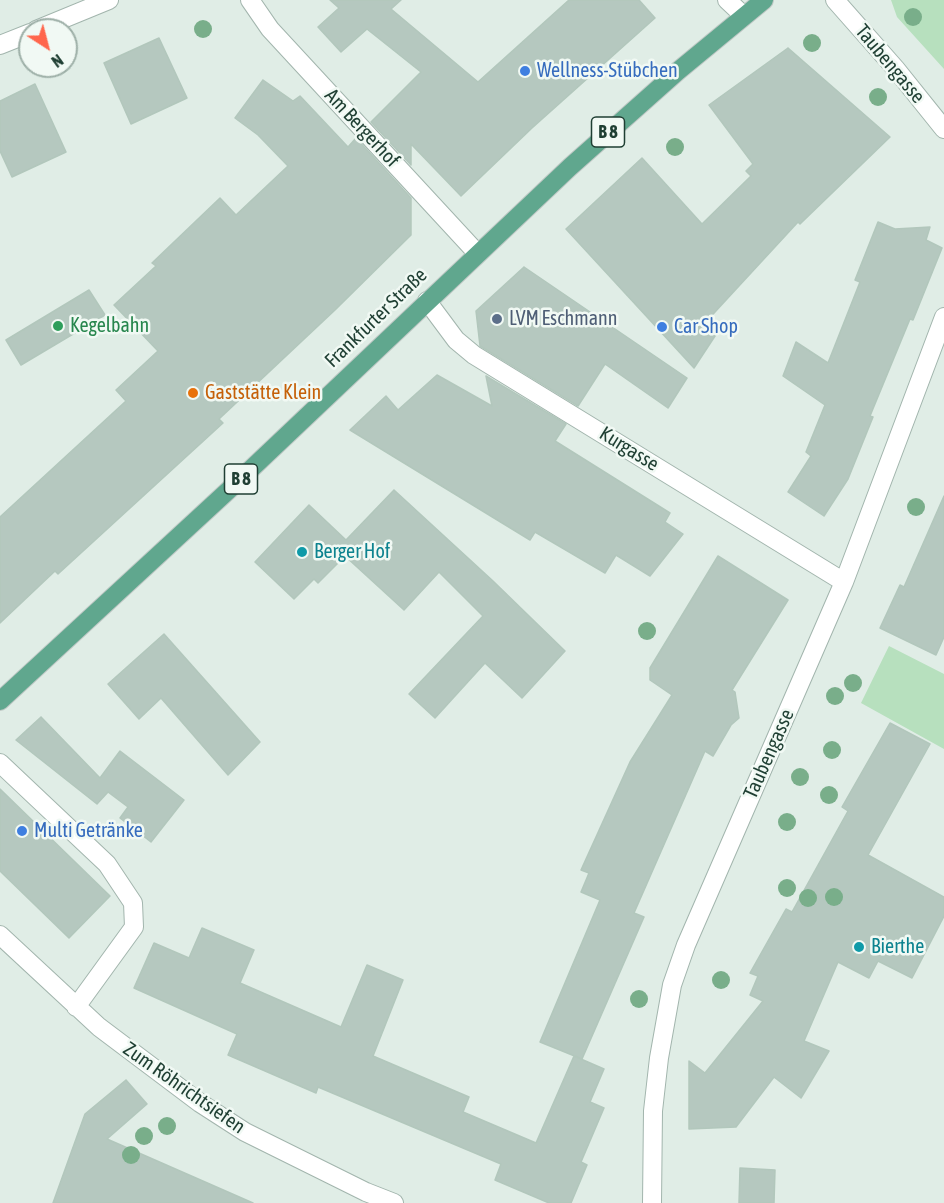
<!DOCTYPE html>
<meta charset="utf-8">
<style>
body{margin:0}
#map{position:relative;width:944px;height:1203px;overflow:hidden;background:#e0ede6;font-family:"Asap Condensed",sans-serif}
canvas{display:block}
.north{position:absolute;left:18px;top:18px;width:60px;height:60px;box-sizing:border-box;background:#f1f9f4;border:2px solid #9dafa7;border-radius:50%;rotate:144deg;font-size:16px;font-weight:700;line-height:24px;text-align:center;color:#1f3f33}
.north::after{content:'';display:block;margin:auto;width:21px;height:27px;background:#ff664c;clip-path:polygon(50% 0,100% 100%,50% 72%,0 100%)}
</style>
<div id="map">
<canvas width="944" height="1203"></canvas>
<div class="north">N</div>
</div>
<script>
const ctx = document.querySelector('canvas').getContext('2d');
ctx.lineJoin = 'round';
function fillPath(path, color) {
  ctx.fillStyle = color;
  ctx.fill(path, 'evenodd');
}
function shape(rows) {
  const path = new Path2D();
  for (const r of rows) {
    path.moveTo(r[0], r[1]);
    for (let i = 2; i < r.length; i += 2) path.lineTo(r[i], r[i + 1]);
  }
  return path;
}
function trace(path, color, width, dash) {
  ctx.strokeStyle = color;
  ctx.lineWidth = width;
  ctx.lineCap = dash ? 'butt' : 'round';
  ctx.setLineDash(dash || []);
  ctx.stroke(path);
}
function drawText(font, color, halo, rows, align = 'center') {
  ctx.font = font + ' "Asap Condensed",sans-serif';
  ctx.lineWidth = 5;
  ctx.setLineDash([]);
  ctx.textBaseline = 'middle';
  ctx.strokeStyle = halo;
  ctx.fillStyle = color;
  for (const [text, x, y, turn = 0] of rows) {
    ctx.save();
    ctx.translate(x, y);
    ctx.rotate((+turn || 0) * Math.PI / 180);
    ctx.textAlign = isNaN(turn) ? turn : align;
    if (halo) ctx.strokeText(text, 0, 0);
    ctx.fillText(text, 0, 0);
    ctx.restore();
  }
}
fillPath(shape([
 [891,0,944,0,944,69,897,17],
 [889,646,944,674,944,749,861,703]
]), '#b7e0be');
const building = shape([
 [330,0,401,0,391,9,478,82,569,0,639,0,655,18,532,128,461,196,411,144,411,165,371,122,421,72,367,29,341,52,318,27,339,8,330,0],
 [159,38,187,98,131,124,104,63,159,38],
 [788,48,890,137,800,224,798,222,703,325,717,333,694,368,566,229,642,158,702,224,751,176,746,171,753,164,709,105,788,48],
 [263,80,293,101,300,96,348,147,356,138,411,198,411,235,335,310,219,419,223,423,58,574,55,571,0,623,0,517,126,401,116,390,158,351,114,305,156,266,152,263,220,198,236,215,288,166,258,135,235,118,263,80],
 [35,84,66,152,12,177,0,151,0,101,35,84],
 [878,222,895,229,930,227,926,240,942,248,913,320,910,319,870,416,873,417,848,479,824,516,788,492,811,456,806,452,825,405,783,376,796,342,828,363,860,282,855,280,878,222],
 [524,267,687,378,668,408,605,364,578,406,480,346,476,311,524,267],
 [89,290,105,315,21,365,6,340,89,290],
 [437,375,492,406,486,376,566,424,555,441,670,513,665,522,683,534,650,576,616,555,605,573,535,532,530,540,350,430,386,396,398,410,437,375],
 [394,490,493,581,565,651,522,698,485,663,435,718,409,694,483,616,439,572,404,610,345,556,318,583,314,579,294,599,255,562,309,505,346,540,394,490],
 [944,496,944,637,936,655,880,628,900,585,904,587,944,496],
 [718,556,788,600,732,690,735,692,739,718,731,725,713,756,705,751,634,913,644,917,582,1059,540,1042,600,900,581,892,589,873,581,870,630,762,672,695,650,680,650,668,718,556],
 [164,634,260,742,228,775,161,698,139,719,108,684,164,634],
 [41,717,100,778,120,751,184,800,151,842,120,818,128,807,108,792,97,804,16,740,41,717],
 [890,723,930,744,868,855,944,897,944,916,912,978,878,961,869,978,838,962,804,1041,829,1051,801,1098,774,1077,736,1127,689,1129,689,1061,705,1073,763,1001,750,995,758,976,750,973,786,909,792,912,848,811,842,807,890,723],
 [0,789,110,896,69,938,0,871,0,789],
 [202,928,254,950,240,983,341,1027,367,965,403,980,373,1056,469,1097,463,1112,536,1143,574,1056,604,1069,590,1102,604,1108,581,1162,587,1165,571,1203,549,1203,495,1180,501,1164,318,1087,316,1093,228,1055,237,1034,134,988,154,943,189,958,202,928],
 [126,1080,147,1104,107,1139,253,1203,53,1203,85,1114,126,1080],
 [740,1168,775,1170,774,1203,739,1203,740,1168]
]);
fillPath(building, '#b5c8bf');
trace(building, '#b2c7bc', 1.5);
const minor = shape([
 [250,0,270,29,477,253],
 [727,0,744,16],
 [835,0,895,68,944,129],
 [36,30,109,0],
 [0,45,30,33],
 [427,301,456,340,474,355,844,582],
 [0,763,107,864,133,903,134,927,76,1007],
 [0,935,99,1027,200,1103,245,1132,366,1192,394,1203],
 [652,1203,653,1111,659,1058,672,985,686,945,844,582,944,317]
]);
const major = shape([
 [0,701,232,487,570,167,678,71,764,0]
]);
trace(minor, '#a2b5ad', 20);
trace(major, '#c0c9c6', 20);
trace(minor, '#fff', 18);
trace(major, '#60a78e', 18);
ctx.fillStyle = '#79ae8a';
for (const [x, y] of [
 [913,17],
 [203,29],
 [812,43],
 [878,97],
 [675,147],
 [916,507],
 [647,631],
 [853,683],
 [835,696],
 [832,750],
 [800,777],
 [829,795],
 [787,822],
 [787,888],
 [834,897],
 [808,898],
 [721,980],
 [639,999],
 [167,1126],
 [144,1136],
 [131,1155]
]) {
  ctx.beginPath();
  ctx.arc(x, y, 9, 0, 2 * Math.PI);
  ctx.fill();
}
for (const [x, y, r, color] of [
 [525,71,6,"#3f7fe0"],
 [497,319,6,"#5c6f8a"],
 [58,326,6,"#2e9e5b"],
 [662,327,6,"#3f7fe0"],
 [193,393,6,"#e8710a"],
 [302,552,6,"#0f9aa8"],
 [22,831,6,"#3f7fe0"],
 [859,947,6,"#0f9aa8"]
]) {
  const dot = new Path2D();
  dot.arc(x, y, r, 0, 2 * Math.PI);
  ctx.fillStyle = color;
  ctx.fill(dot);
  trace(dot, '#f1f9f4', 2);
}
for (const [x, y, w] of [
 [608,132,33],
 [241,479,33]
]) {
  const box = new Path2D();
  box.roundRect(x - w / 2, y - 15, w, 30, 4.5);
  ctx.fillStyle = '#f1f9f4';
  ctx.fill(box);
  trace(box, '#1f3f33', 1.5);
}
drawText('bold 18px', '#1f3f33', null, [
 ["B 8",608,132],
 ["B 8",241,479]
]);
drawText('20px', '#1f3f33', '#f1f9f4', [
 ["Taubengasse",890,64,50],
 ["Am Bergerhof",362,128,47],
 ["Frankfurter Straße",376,318,-44],
 ["Kurgasse",629,449,32],
 ["Taubengasse",769,754,-66],
 ["Zum Röhrichtsiefen",184,1088,35]
]);
drawText('20px', '#366cbe', '#f1f9f4', [
 ["Wellness-Stübchen",537,71],
 ["Car Shop",674,327],
 ["Multi Getränke",34,831]
], 'left');
drawText('20px', '#4e5e75', '#f1f9f4', [
 ["LVM Eschmann",509,319]
], 'left');
drawText('20px', '#27864d', '#f1f9f4', [
 ["Kegelbahn",70,326]
], 'left');
drawText('20px', '#c56008', '#f1f9f4', [
 ["Gaststätte Klein",205,393]
], 'left');
drawText('20px', '#0d838f', '#f1f9f4', [
 ["Berger Hof",314,552],
 ["Bierthe",871,947]
], 'left');
</script>
